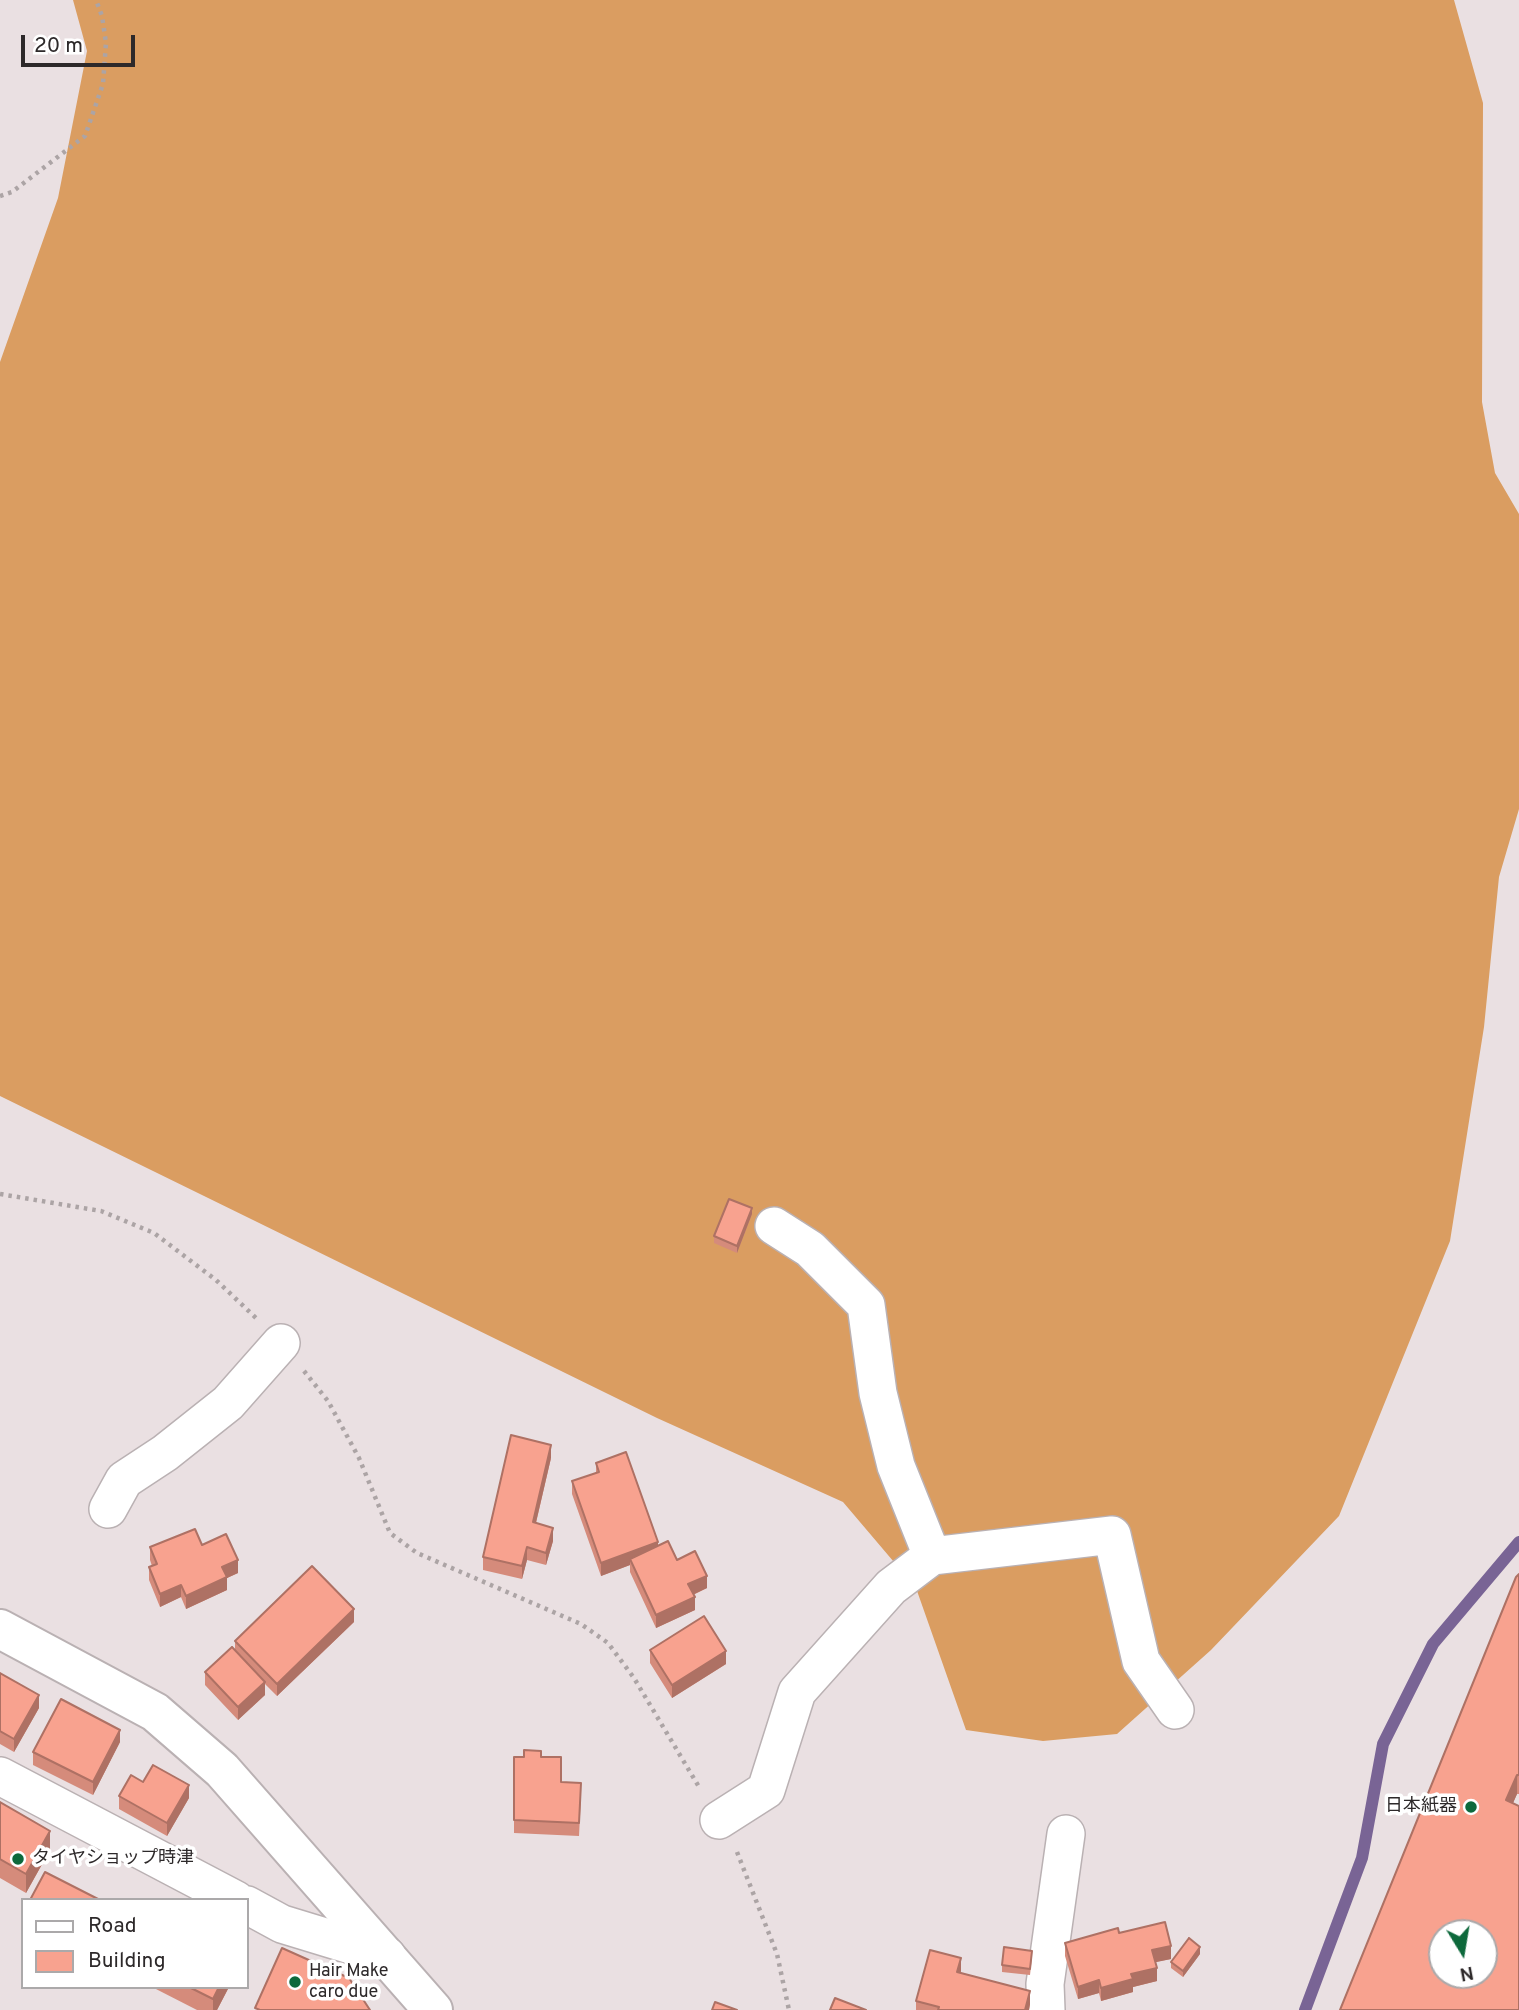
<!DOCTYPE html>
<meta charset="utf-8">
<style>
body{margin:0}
#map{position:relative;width:1519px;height:2010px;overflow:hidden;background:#eae0e2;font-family:Overpass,sans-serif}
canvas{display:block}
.legend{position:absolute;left:21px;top:1898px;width:228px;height:91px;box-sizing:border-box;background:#fff;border:2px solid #aba9aa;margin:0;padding:9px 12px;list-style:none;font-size:21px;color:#2d292a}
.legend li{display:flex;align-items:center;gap:14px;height:35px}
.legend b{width:35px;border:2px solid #aba9aa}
.north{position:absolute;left:1428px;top:1919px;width:70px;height:70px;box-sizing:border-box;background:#fff;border:2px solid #aba9aa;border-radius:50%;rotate:169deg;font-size:19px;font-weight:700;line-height:28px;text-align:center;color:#2d292a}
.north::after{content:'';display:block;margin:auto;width:24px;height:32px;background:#0e693c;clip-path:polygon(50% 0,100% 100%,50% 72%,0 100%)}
.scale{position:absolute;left:21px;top:35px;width:114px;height:32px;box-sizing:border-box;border:4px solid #2d292a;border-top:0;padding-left:9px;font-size:21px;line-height:24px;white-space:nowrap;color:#2d292a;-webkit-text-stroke:5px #fff;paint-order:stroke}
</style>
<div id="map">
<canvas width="1519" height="2010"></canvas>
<ul class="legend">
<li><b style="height:9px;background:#fff"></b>Road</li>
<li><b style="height:19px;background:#f8a28f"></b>Building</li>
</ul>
<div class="north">N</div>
<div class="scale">20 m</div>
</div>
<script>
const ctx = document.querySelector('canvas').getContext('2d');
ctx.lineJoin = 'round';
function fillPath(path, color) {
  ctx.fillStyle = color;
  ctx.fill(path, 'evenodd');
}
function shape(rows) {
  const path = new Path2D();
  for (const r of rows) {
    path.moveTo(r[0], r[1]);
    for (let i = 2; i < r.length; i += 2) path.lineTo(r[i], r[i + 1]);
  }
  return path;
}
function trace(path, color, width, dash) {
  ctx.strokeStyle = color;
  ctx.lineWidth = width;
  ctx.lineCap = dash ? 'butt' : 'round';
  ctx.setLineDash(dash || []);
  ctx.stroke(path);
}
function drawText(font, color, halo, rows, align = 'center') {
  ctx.font = font + ' Overpass,"Noto Sans JP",sans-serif';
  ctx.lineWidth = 7;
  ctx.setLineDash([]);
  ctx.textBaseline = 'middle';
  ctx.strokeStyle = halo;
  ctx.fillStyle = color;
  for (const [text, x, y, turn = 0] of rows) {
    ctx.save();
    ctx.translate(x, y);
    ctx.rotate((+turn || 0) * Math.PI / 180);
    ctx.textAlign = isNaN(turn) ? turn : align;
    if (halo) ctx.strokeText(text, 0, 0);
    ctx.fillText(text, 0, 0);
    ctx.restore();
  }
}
fillPath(shape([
 [73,0,1454,0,1483,103,1482,402,1495,473,1519,514,1519,809,1499,877,1484,1027,1450,1241,1339,1516,1211,1650,1117,1734,1043,1741,966,1730,916,1588,843,1502,657,1418,0,1096,0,362,58,198,87,51]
]), '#da9d61');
trace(shape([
 [1305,2010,1362,1858,1383,1744,1433,1644,1519,1542]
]), '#796495', 12);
const minor = shape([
 [774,1226,810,1249,866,1305,878,1393,896,1466,932,1556],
 [108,1509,124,1480,165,1453,228,1403,281,1343],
 [0,1776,236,1900],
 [719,1820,766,1790,797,1692,891,1587,932,1556,1112,1535,1141,1661,1175,1710],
 [247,1905,282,1924,387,1956],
 [1046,2010,1045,1984,1066,1834]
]);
const tertiary = shape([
 [0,1629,155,1712,222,1770,433,2010]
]);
trace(minor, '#bab1b3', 40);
trace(tertiary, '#bab1b3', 42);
trace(shape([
 [0,196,12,192,85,136,103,84,106,43,102,16,96,0],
 [0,1194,101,1211,154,1233,216,1280,256,1318],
 [304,1371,328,1401,359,1458,390,1533,417,1553,581,1624,608,1643,634,1678,699,1787],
 [737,1852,777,1954,789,2010]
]), '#aca4a5', 4.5, [3.5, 5]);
trace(minor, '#fff', 37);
trace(tertiary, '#fff', 38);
fillPath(shape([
 [752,1214,737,1253,714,1243,714,1236],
 [551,1458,536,1523,553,1541,546,1565,527,1560,522,1579,483,1570,483,1557],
 [596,1463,658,1546,677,1560,707,1588,693,1595,695,1610,656,1628,630,1572,630,1565,601,1576,572,1494,572,1481,596,1473],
 [202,1545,238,1573,227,1578,227,1590,186,1609,181,1597,160,1607,149,1580,149,1567,152,1566,150,1560,150,1547],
 [1519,1574,1519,1794,1517,1794,1513,1803,1340,2010],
 [354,1622,277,1696,265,1684,265,1695,238,1720,205,1685,205,1672,235,1651,235,1641],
 [650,1650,726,1664,672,1698,650,1663],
 [0,1673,39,1708,14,1752,0,1744],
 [120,1742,93,1795,33,1765,33,1752],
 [514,1757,541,1757,561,1782,581,1796,579,1836,514,1833],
 [143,1782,189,1798,167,1836,119,1809,119,1796],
 [0,1802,50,1850,26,1893,0,1878],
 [1119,1933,1171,1959,1155,1962,1157,1981,1133,1987,1133,1992,1101,2001,1099,1993,1078,1999,1065,1956,1065,1943],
 [1200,1954,1183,1977,1171,1968,1171,1962],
 [1032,1957,1030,1975,1002,1972,1002,1965],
 [961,1971,961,1973,1030,2004,1029,2010,916,2010,916,2001],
 [152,1987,229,1987,217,2010,197,2010]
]), '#d58b7b');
fillPath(shape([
 [752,1208,752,1214,737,1253,737,1246],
 [551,1445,551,1458,533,1535,533,1522],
 [553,1528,553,1541,546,1565,546,1553],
 [658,1542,658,1555,630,1559,630,1565,601,1576,601,1563],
 [527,1547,527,1560,522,1579,522,1566],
 [238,1560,238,1573,227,1578,227,1590,186,1609,186,1596,222,1567],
 [707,1576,707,1588,688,1597,688,1584],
 [181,1585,181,1597,160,1607,160,1594],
 [695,1597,695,1610,656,1628,656,1615],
 [354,1609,354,1622,277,1696,277,1684],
 [726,1651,726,1664,672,1698,672,1685],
 [265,1682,265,1695,238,1720,238,1707],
 [39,1695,39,1708,14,1752,14,1739],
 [120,1730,120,1742,93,1795,93,1782],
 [1517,1775,1517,1794,1506,1819,1506,1800],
 [189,1785,189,1798,167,1836,167,1823],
 [50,1831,50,1850,26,1893,26,1874],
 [1171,1946,1171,1959,1152,1963,1152,1950],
 [1200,1947,1200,1954,1183,1977,1183,1971],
 [961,1958,961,1971,957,1985,957,1972],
 [1157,1968,1157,1981,1133,1987,1133,1992,1101,2001,1101,1988,1131,1974],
 [1099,1980,1099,1993,1078,1999,1078,1987],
 [219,1987,229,1987,217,2010,213,2010,213,1999],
 [1030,1991,1030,2004,1029,2010,1025,2010]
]), '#ae7164');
const building = shape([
 [729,1199,752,1208,737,1246,714,1236,729,1199],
 [511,1435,551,1445,533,1522,553,1528,546,1553,527,1547,522,1566,483,1557,511,1435],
 [626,1452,658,1542,601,1563,572,1481,599,1472,596,1463,626,1452],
 [195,1529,202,1545,226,1534,238,1560,222,1567,227,1577,186,1596,181,1585,160,1594,149,1567,157,1564,150,1547,195,1529],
 [668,1541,677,1560,695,1551,707,1576,688,1584,695,1597,656,1615,630,1559,668,1541],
 [312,1566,354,1609,277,1684,235,1641,312,1566],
 [1519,1574,1519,1775,1517,1775,1506,1800,1519,1806,1519,2010,1340,2010,1516,1577,1519,1574],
 [1442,1933,1484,1933,1484,1975,1442,1975,1442,1933],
 [704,1616,726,1651,672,1685,650,1650,704,1616],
 [232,1647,265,1682,238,1707,205,1672,232,1647],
 [0,1673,39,1695,14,1739,0,1731,0,1673],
 [61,1699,120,1730,93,1782,33,1752,61,1699],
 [524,1750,541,1751,541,1757,561,1757,561,1782,581,1783,579,1823,514,1820,514,1757,524,1757,524,1750],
 [153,1765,189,1785,167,1823,119,1796,131,1775,143,1782,153,1765],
 [0,1802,50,1831,26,1874,0,1859,0,1802],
 [45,1872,100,1900,30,1900,45,1872],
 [1165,1922,1171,1946,1152,1950,1157,1968,1131,1974,1133,1979,1101,1988,1099,1980,1078,1987,1065,1943,1118,1928,1119,1933,1165,1922],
 [1189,1938,1200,1947,1183,1971,1171,1962,1189,1938],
 [1004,1947,1032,1951,1030,1969,1002,1965,1004,1947],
 [282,1948,349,1978,370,2010,260,2010,255,2008,282,1948],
 [930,1950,961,1958,957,1972,1030,1991,1025,2010,938,2010,939,2007,916,2001,930,1950],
 [189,1987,219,1987,213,1999,189,1987],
 [835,1998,866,2010,830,2010,835,1998],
 [715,2002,737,2010,712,2010,715,2002]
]);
fillPath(building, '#f8a28f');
trace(building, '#ae7164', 2);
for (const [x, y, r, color] of [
 [1471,1807,7,"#0e693c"],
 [18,1859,7,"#0e693c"],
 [295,1982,7,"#0e693c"]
]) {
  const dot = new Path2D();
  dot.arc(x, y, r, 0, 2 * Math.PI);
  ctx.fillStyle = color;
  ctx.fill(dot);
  trace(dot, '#fff', 2.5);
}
drawText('18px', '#2d292a', '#fff', [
 ["日本紙器",1457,1807,"right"],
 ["タイヤショップ時津",32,1859],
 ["Hair Make",309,1972],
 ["caro due",309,1993]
], 'left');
</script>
